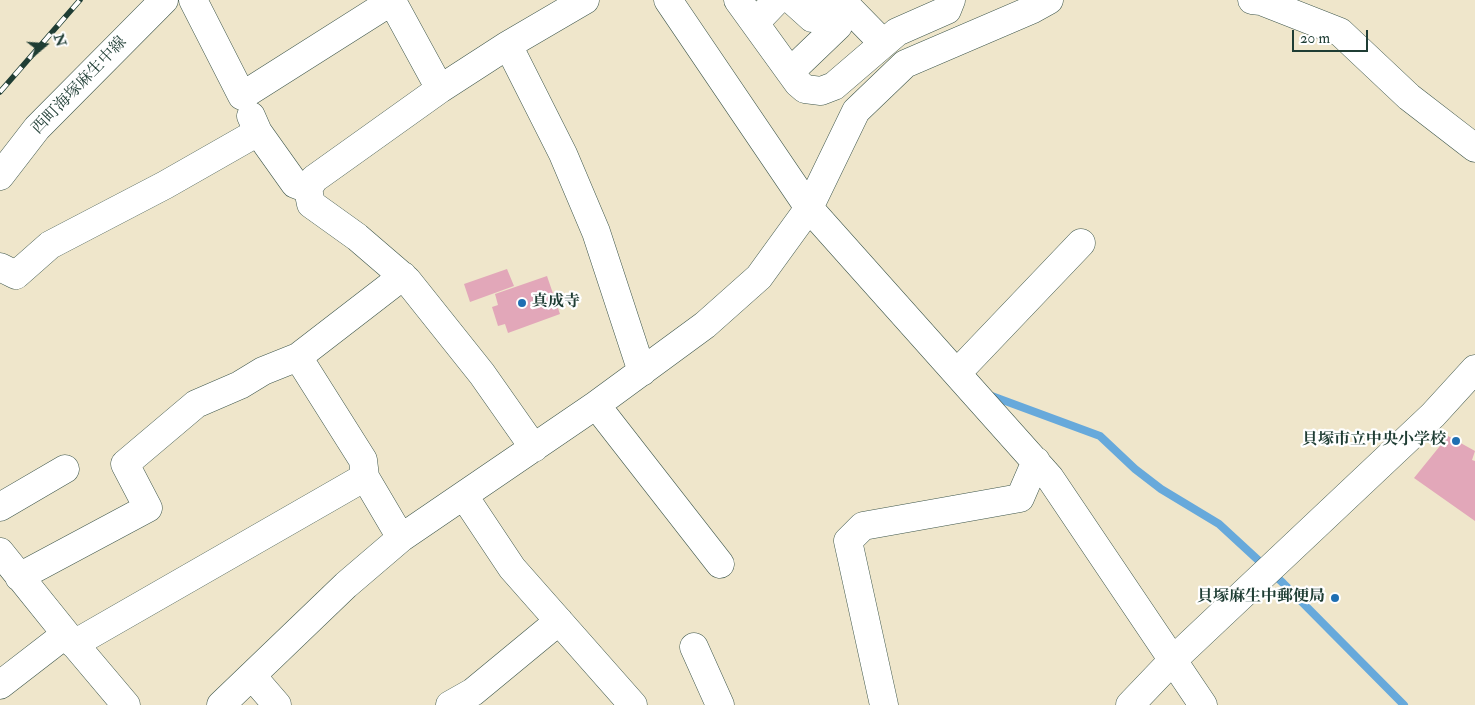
<!DOCTYPE html>
<html>
<head>
<meta charset="utf-8">
<style>
  body { margin:0 }
  #map { position:relative; width:1475px; height:705px; overflow:hidden; background:#efe6cb; font-family:"IM FELL Double Pica",serif }
  canvas { display:block }
  .north { position:absolute; left:20px; top:20px; width:50px; height:50px; -webkit-text-stroke:4px #fff; paint-order:stroke; rotate:72deg; font-size:14px; font-weight:700; line-height:20px; text-align:center; color:#1f3d34 }
  .north::after { content:''; display:block; margin:auto; width:18px; height:22px; background:#1f3d34; clip-path:polygon(50% 0,100% 100%,50% 72%,0 100%) }
  .scale { position:absolute; left:1292px; top:30px; width:76px; height:22px; box-sizing:border-box; border:2px solid #1f3d34; border-top:0; padding-left:6px; font-size:15px; line-height:18px; white-space:nowrap; color:#1f3d34; -webkit-text-stroke:4px #fff; paint-order:stroke }
</style>
</head>
<body>
<div id="map">
<canvas width="1475" height="705"></canvas>
<div class="north">N</div>
<div class="scale">20 m</div>
</div>
<script>
const c = document.querySelector('canvas').getContext('2d');
c.lineJoin = 'round';
const toPath = rows => new Path2D(rows.map(r => 'M' + r).join(''));
function stroke(path, color, width, dash) { c.strokeStyle = color; c.lineWidth = width; c.lineCap = dash ? 'butt' : 'round'; c.setLineDash(dash || []); c.stroke(path); }
function fillPath(path, color) { c.fillStyle = color; c.fill(path, 'evenodd'); }
function write(font, color, halo, rows, align = 'center') {
  c.font = font + ' "IM FELL Double Pica","Noto Serif JP",serif'; c.lineWidth = 4.5; c.setLineDash([]); c.textBaseline = 'middle'; c.strokeStyle = halo; c.fillStyle = color; for (const [text, x, y, turn = 0] of rows) {
    c.save(); c.translate(x, y); c.rotate((+turn || 0) * Math.PI / 180); c.textAlign = isNaN(turn) ? turn : align; if (halo) c.strokeText(text, 0, 0); c.fillText(text, 0, 0); c.restore();
  }
}
stroke(toPath([
  [989,395,1100,436,1135,469,1161,489,1219,524,1283,583,1404,705]
]), '#67a9db', 8);
fillPath(toPath([
  [507,269,514,286,470,302,464,284],
  [547,276,560,314,508,333,505,324,498,326,492,307,498,305,495,294],
  [1448,436,1475,451,1472,460,1475,461,1475,521,1414,478]
]), '#e2a7b9');
const minor = toPath([
  [193,0,242,96,392,1,440,89],
  [668,0,809,208,1050,478,1203,705],
  [738,0,798,83,805,89,821,91,834,86,897,32,947,10,951,0],
  [792,0,812,18,829,0],
  [841,0,883,43],
  [1252,0,1261,1,1340,32,1409,97,1475,148],
  [755,23,777,0],
  [508,45,563,154,596,232,642,372],
  [790,72,838,26],
  [251,116,258,132,295,184,308,189],
  [0,176,37,128,164,0],
  [0,267,16,275,50,245,165,185,258,132],
  [957,373,1081,243],
  [596,405,720,564],
  [534,448,482,374,407,280,357,237,311,204,308,189,314,179,440,89,508,45,585,0],
  [365,477,363,460,298,357,403,276],
  [464,496,512,568,633,705],
  [0,507,65,469],
  [0,552,66,634,126,705],
  [19,577,148,508,125,464,196,404,240,385,263,371,298,357],
  [74,644,365,477,401,538],
  [694,647,720,705],
  [252,676,277,705],
  [0,685,66,634],
  [221,705,346,585,401,538,596,405,705,325,759,277,809,208,856,111,905,64,1031,10,1049,0],
  [450,705,473,692,559,621],
  [884,705,848,541,863,526,1020,498,1036,461],
  [1130,705,1173,660,1433,415,1475,369]
]);
stroke(minor, '#3e564b', 29);
stroke(minor, '#fff', 28);
const rail = toPath([
  [0,92,80,0]
]);
stroke(rail, '#1f3d34', 5.5);
stroke(rail, '#fff', 4, [11]);
for (const [x, y, r, color] of [
  [522,303,5,"#1f6fb2"],
  [1456,441,5,"#1f6fb2"],
  [1335,598,5,"#1f6fb2"]
]) { const dot = new Path2D(); dot.arc(x, y, r, 0, 2 * Math.PI); c.fillStyle = color; c.fill(dot); stroke(dot, '#fff', 2); }
write('16px', '#1f3d34', '#fff', [
  ["西町海塚麻生中線",80,86,-46]
]);
write('bold 16px', '#1f3d34', '#fff', [
  ["真成寺",532,303,"left"],
  ["貝塚市立中央小学校",1446,441],
  ["貝塚麻生中郵便局",1325,598]
], 'right');
</script>
</body>
</html>
